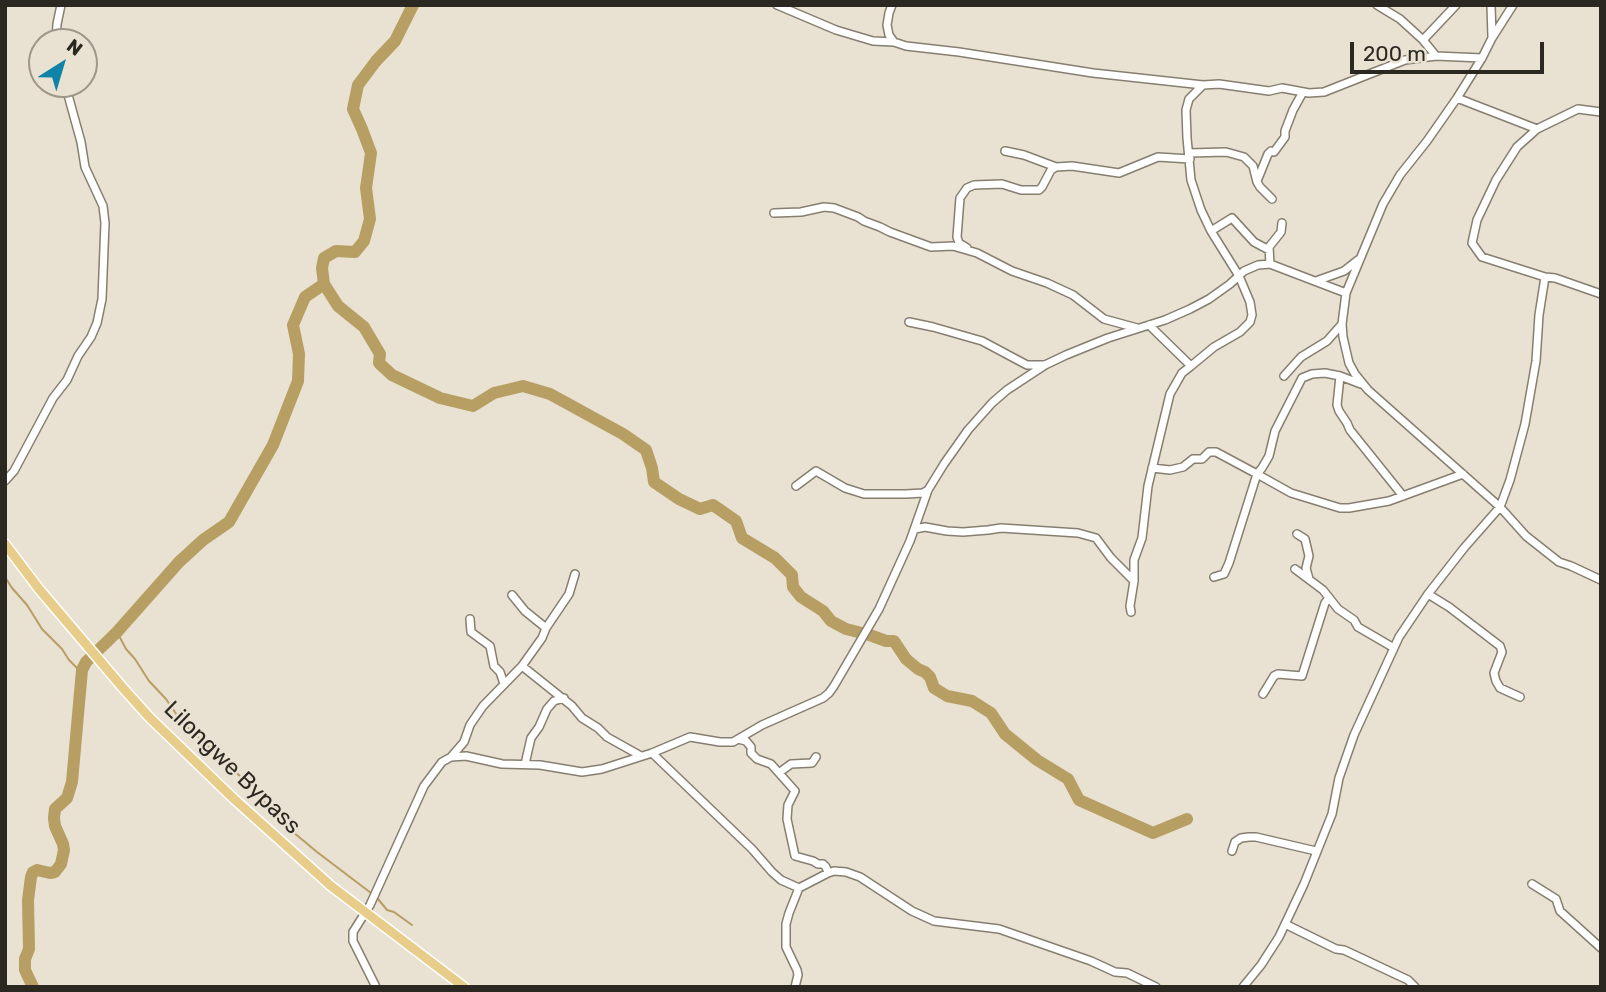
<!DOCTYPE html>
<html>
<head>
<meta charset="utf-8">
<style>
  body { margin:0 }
  #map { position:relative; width:1606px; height:992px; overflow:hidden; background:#e9e1d1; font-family:Rubik,sans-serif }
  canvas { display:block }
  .frame { position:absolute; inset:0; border:7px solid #2a2821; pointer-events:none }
  .north { position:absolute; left:28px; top:28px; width:70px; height:70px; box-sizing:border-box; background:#e9e1d1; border:2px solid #9d978b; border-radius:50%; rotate:37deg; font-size:19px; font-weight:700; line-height:28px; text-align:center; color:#2a2821 }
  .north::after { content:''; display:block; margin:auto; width:24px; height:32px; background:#1083a9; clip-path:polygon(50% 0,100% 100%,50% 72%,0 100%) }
  .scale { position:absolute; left:1350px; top:42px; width:194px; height:32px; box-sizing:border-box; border:4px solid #2a2821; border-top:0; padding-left:9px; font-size:21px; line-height:24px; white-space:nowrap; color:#2a2821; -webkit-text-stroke:5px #e9e1d1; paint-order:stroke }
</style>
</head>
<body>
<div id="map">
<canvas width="1606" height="992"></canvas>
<div class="frame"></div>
<div class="north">N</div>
<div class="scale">200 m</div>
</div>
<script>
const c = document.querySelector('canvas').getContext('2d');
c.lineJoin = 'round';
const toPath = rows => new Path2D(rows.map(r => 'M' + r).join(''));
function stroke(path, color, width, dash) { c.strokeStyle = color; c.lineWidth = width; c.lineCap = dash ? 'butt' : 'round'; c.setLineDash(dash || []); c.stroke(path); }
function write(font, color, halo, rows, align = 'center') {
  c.font = font + ' Rubik,sans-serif'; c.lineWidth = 5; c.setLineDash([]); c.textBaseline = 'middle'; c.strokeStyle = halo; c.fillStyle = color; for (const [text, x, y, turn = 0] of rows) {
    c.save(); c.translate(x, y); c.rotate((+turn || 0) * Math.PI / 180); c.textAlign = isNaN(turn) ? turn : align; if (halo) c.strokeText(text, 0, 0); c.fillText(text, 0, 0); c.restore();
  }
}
stroke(toPath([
  [5,577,12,588,27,605,42,629,62,649,69,660,77,668,82,670],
  [117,632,126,649,135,659,149,681,166,699,181,721,242,778,287,827,317,852,371,893],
  [378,899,387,910,394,912,412,925]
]), '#b79e63', 2);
stroke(toPath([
  [413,5,395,41,376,61,358,85,353,109,362,129,371,153,366,188,370,219,364,241,355,252,336,251,324,258,322,268,324,284,338,306,364,327,380,354,379,363,392,375,440,398,473,406,494,393,523,386,550,394,623,434,646,450,652,468,654,482,679,499,700,509,713,505,736,521,742,538,775,558,792,575,793,587,801,597,823,611,831,621,846,629,862,633],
  [867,634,886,641,894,641,906,659,918,669,925,672,930,677,934,688,947,696,972,701,991,713,1005,734,1037,760,1068,779,1079,800,1153,833,1187,819],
  [33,987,25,970,25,959,29,949,28,900,31,877,33,872,37,870,50,873,55,872,61,864,64,850,63,844,55,826,54,818,55,809,67,798,72,782,82,670,86,662,117,632,179,562,203,540,229,522,273,445,298,381,299,354,293,325,305,297,324,284]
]), '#b79e63', 12);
const minor = toPath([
  [777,5,836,30,873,41,894,42,906,46,959,52,1093,73,1203,85,1219,84,1269,91,1282,88,1309,93,1324,92,1405,60,1436,56,1482,58],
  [892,5,889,13,887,25,889,35,894,42],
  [1377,5,1400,19,1423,40,1436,56],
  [1491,5,1492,37],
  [1513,5,1492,38,1482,58,1457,98,1427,141,1400,175,1383,204,1346,293,1342,324,1343,337,1349,363,1355,374,1368,390,1500,507,1526,536,1559,562,1571,566,1601,580],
  [1423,40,1456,5],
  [56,42,57,24,61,5],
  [1457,98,1537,129],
  [1601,112,1578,109,1537,129,1517,147,1496,180,1477,220,1472,243,1482,257,1545,277,1555,278,1601,294],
  [1005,151,1024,155,1056,167],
  [1189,153,1226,152,1244,157,1253,166,1257,182,1260,187,1272,199],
  [1257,181,1268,154,1271,151,1274,152,1285,137,1285,131,1293,110,1303,92],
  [774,213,801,212,824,207,834,208,858,217,864,221,880,227,890,232,931,247,953,246,977,253,1012,271,1047,283,1073,295,1104,319,1137,328],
  [1211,231,1232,218,1254,242,1269,250],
  [967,248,959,243,957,237,960,198,967,188,974,185,1002,184,1021,190,1039,190,1042,187,1051,170,1056,167,1072,166,1119,173,1158,157,1190,159],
  [1270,264,1269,247,1281,232,1282,223],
  [1316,281,1344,271,1358,260],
  [909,322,933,327,982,341,1027,365,1044,365],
  [1191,366,1214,347,1240,332,1250,322,1252,315,1250,302,1239,276,1211,231,1201,210,1191,180,1187,138,1186,110,1189,99,1202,86],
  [1284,376,1301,357,1327,341,1342,324],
  [1340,376,1337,405,1339,411,1347,423,1350,430,1403,496],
  [1152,468,1170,470,1183,467,1193,459,1202,459,1209,452,1216,452,1257,474,1262,468,1269,456,1275,431,1302,378,1312,374,1325,373,1340,376,1361,384],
  [5,481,14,471,53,398,67,380,78,356,91,337,97,323,102,299,105,223,103,206,85,167,81,142,65,84],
  [796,486,816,471,845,488,864,494,906,494,923,493,928,490],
  [915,529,925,527,947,531,963,532,988,530,1001,528,1078,533,1096,538,1111,558,1134,581],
  [1297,534,1305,539,1309,556,1306,568,1309,579],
  [1295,569,1323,590,1338,609,1354,620,1358,627,1394,648],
  [1214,577,1224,574,1229,563,1257,474,1291,493,1340,508,1349,508,1389,501,1463,474],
  [1428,594,1449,607,1500,646,1502,652,1494,673,1496,681,1500,688,1520,697],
  [512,595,525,611,546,628],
  [1131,612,1130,606,1134,581,1134,560,1142,538,1148,486,1170,394,1182,373,1191,366,1149,325],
  [470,619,471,632,490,646,494,666,500,672,504,684],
  [522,666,572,706,582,718,598,728,607,737,641,756],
  [1263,694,1274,676,1278,674,1302,676,1325,603,1328,599],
  [738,739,746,741,751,747,751,753,757,759,771,764,795,791,788,805,787,819,795,856,813,861,818,864,823,864,826,867,828,873],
  [652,753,752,849,772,872,781,880,799,888],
  [451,757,464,742,470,725,483,706,522,666,542,638,546,628,569,594,575,574],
  [525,764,531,738,539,727,547,709,554,701,564,698],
  [780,772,791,764,812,763,816,757],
  [1232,851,1235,842,1241,838,1249,837,1256,837,1316,851],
  [1532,884,1556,899,1560,911,1601,948],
  [1285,924,1336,949,1344,950,1408,980,1415,987],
  [376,987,353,941,353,932,370,905,424,786,442,762,451,757,466,756,502,764,540,765,582,772,602,769,652,753,690,737,720,742,733,742,762,725,823,698,829,693,834,686,879,609,910,541,928,490,944,464,968,430,992,403,1007,390,1045,365,1066,355,1108,338,1165,320,1190,309,1209,299,1230,284,1244,271,1258,265,1270,264,1346,293],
  [795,987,798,975,797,970,786,947,786,924,789,913,799,888,828,873,834,871,846,872,860,877,912,911,934,921,999,929,1091,961,1115,972,1127,973,1156,987],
  [1243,987,1261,965,1279,937,1304,884,1332,814,1339,778,1354,735,1399,637,1428,594,1464,548,1500,507,1510,480,1525,424,1536,361,1539,315,1545,277]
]);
const major = toPath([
  [5,544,39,589,123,688,149,717,234,799,331,886,464,987]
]);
stroke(minor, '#867f70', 10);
stroke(major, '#fff', 12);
stroke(minor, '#fff', 7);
stroke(major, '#e7cd89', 9);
write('23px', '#2a2821', '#e9e1d1', [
  ["Lilongwe Bypass",232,768,44]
]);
</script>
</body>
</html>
